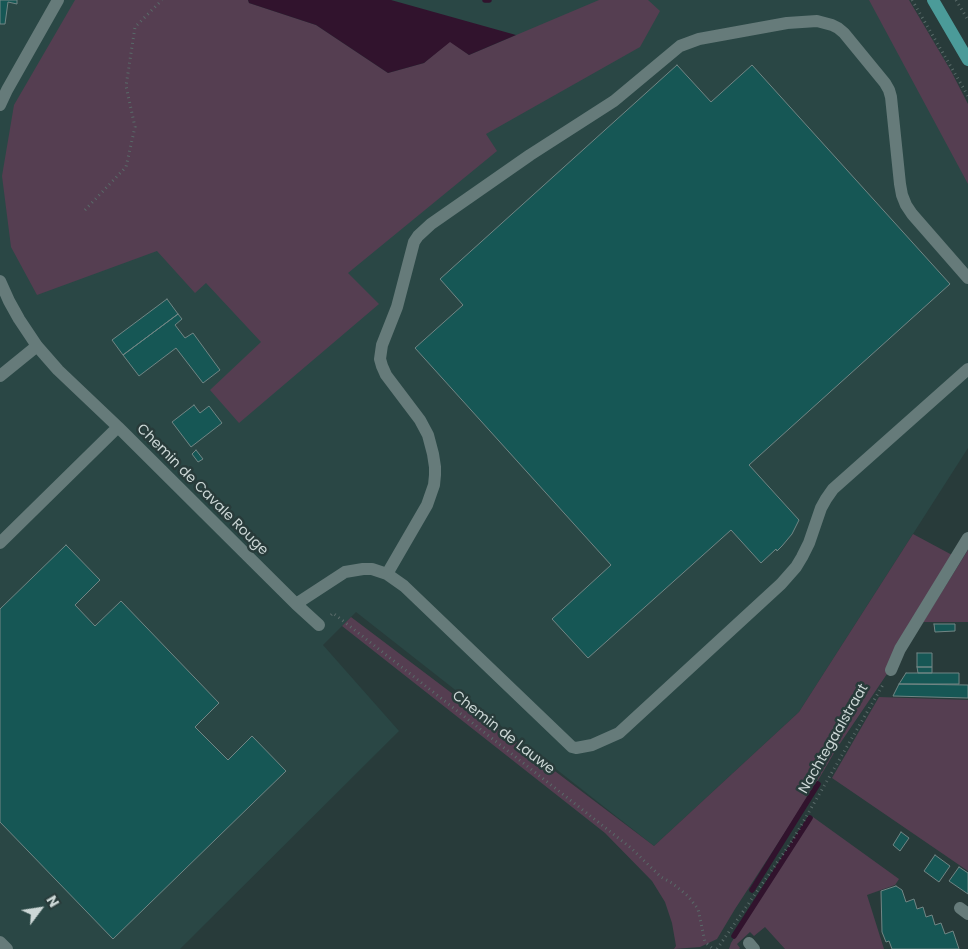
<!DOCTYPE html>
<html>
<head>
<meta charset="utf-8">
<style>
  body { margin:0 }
  #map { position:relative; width:968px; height:949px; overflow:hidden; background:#283b3a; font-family:Poppins,sans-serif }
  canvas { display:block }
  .north { position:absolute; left:15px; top:884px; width:50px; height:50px; -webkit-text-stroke:4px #283b3a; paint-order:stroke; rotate:59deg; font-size:14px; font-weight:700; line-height:20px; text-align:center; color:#ccd7d6 }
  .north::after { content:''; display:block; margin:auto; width:18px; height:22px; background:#ccd7d6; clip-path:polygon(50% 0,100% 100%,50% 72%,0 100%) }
</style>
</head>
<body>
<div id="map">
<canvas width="968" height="949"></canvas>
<div class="north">N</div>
</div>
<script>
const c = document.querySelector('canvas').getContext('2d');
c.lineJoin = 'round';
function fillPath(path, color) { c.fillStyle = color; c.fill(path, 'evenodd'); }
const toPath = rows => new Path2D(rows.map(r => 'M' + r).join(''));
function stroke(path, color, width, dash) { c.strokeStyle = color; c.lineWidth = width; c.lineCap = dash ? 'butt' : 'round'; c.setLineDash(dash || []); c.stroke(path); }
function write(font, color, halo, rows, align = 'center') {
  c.font = font + ' Poppins,sans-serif'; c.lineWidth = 5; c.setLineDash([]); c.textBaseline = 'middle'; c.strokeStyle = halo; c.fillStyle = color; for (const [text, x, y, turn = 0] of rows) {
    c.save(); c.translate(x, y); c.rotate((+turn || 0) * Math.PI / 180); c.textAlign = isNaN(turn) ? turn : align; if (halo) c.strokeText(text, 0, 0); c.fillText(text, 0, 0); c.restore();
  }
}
fillPath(toPath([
  [0,0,899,0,968,124,968,448,799,712,654,846,356,612,323,645,399,731,180,949,0,949]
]), '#2a4745');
fillPath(toPath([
  [75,0,248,0,249,3,316,25,388,73,424,63,450,41,469,55,599,0,648,0,660,11,640,47,486,134,497,151,348,273,379,304,239,423,210,390,261,342,206,283,195,293,157,251,37,295,11,247,2,176,14,105],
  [869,0,909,0,951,71,968,104,968,184],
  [913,534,954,556,889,671,837,748,810,794,735,909,717,939,700,947,674,949,676,946,672,923,665,902,652,881,605,833,342,626,351,617,654,846,799,712],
  [968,550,968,622,923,622],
  [879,697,968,700,968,871,832,778],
  [813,817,899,879,895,885,867,895,884,949,785,949,765,927,754,936,750,932,737,944,740,948,739,949,729,949,731,943,741,927]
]), '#553e51');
fillPath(toPath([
  [248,0,391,0,516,35,469,55,450,42,424,63,388,73,316,25,249,3]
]), '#31132d');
stroke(toPath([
  [485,0,489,0],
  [752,890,818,784],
  [734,936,810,818]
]), '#31132d', 5.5);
const building = toPath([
  [0,0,17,0,17,4,8,2,5,24,0,24,0,0],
  [677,65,711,102,752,65,950,284,749,465,799,520,792,534,782,546,777,551,776,549,761,563,731,530,588,658,552,619,611,565,415,348,463,305,440,279,677,65],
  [167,299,178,314,123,355,112,340,167,299],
  [178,314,182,319,175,325,185,338,193,333,220,370,203,383,176,348,139,376,123,355,178,314],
  [194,405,200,413,209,406,222,423,191,447,172,422,194,405],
  [196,450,203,459,198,462,192,454,196,450],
  [66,545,100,580,75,605,95,626,121,601,219,703,195,727,228,760,252,736,286,771,113,939,0,822,0,609,66,545],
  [934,624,955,624,955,631,935,632,934,624],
  [917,653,932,653,932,667,917,667,917,653],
  [917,667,932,667,932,673,918,673,917,667],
  [906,673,959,673,959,684,899,684,906,673],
  [899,684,968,685,968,698,893,696,899,684],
  [901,832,909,838,900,851,893,845,901,832],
  [935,855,950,866,939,882,924,871,935,855],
  [959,867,968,873,968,894,949,881,959,867],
  [896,886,902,890,906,902,914,899,917,909,923,907,926,917,932,915,935,925,941,923,945,934,953,931,959,949,892,949,889,941,886,942,882,932,881,891,896,886]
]);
fillPath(building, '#165755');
stroke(building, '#718685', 1);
stroke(toPath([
  [912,0,968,96],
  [956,0,968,20],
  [85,210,126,167,135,127,126,86,135,27,162,0],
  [331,615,333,613,631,848,661,877,672,883,688,896,698,909,705,942,713,949],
  [717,949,792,841,884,683]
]), '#596a69', 3, [1, 4]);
stroke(toPath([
  [0,105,7,90,58,0],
  [0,281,9,301,19,319,37,346,58,370,118,427],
  [0,376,37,346],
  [0,543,118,427,296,604,319,625],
  [387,574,427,505,434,485,435,475,435,467,433,454,428,435,420,420,386,375,382,366,380,359,382,345,397,307,414,242,418,236,431,224,530,155,614,101,680,46,699,39,787,23,817,21,832,25,838,28,844,33,885,83,889,90,891,97,900,184,902,195,906,205,912,214,968,278],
  [296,604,345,572,363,569,372,569,387,574,404,586,572,747,576,748,592,745,619,733,781,584,796,567,802,557,809,543,821,508,826,499,833,489,968,369],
  [891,670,900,649,968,538],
  [960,908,968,914],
  [0,942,7,949],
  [749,943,754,949]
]), '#667b7a', 12);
stroke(toPath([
  [933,0,968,60]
]), '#4b9b99', 12);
write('14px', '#ccd7d6', '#283b3a', [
  ["Chemin de Cavale Rouge",202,490,45],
  ["Chemin de Lauwe",503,733,38],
  ["Nachtegaalstraat",834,739,-60]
]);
</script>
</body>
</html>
